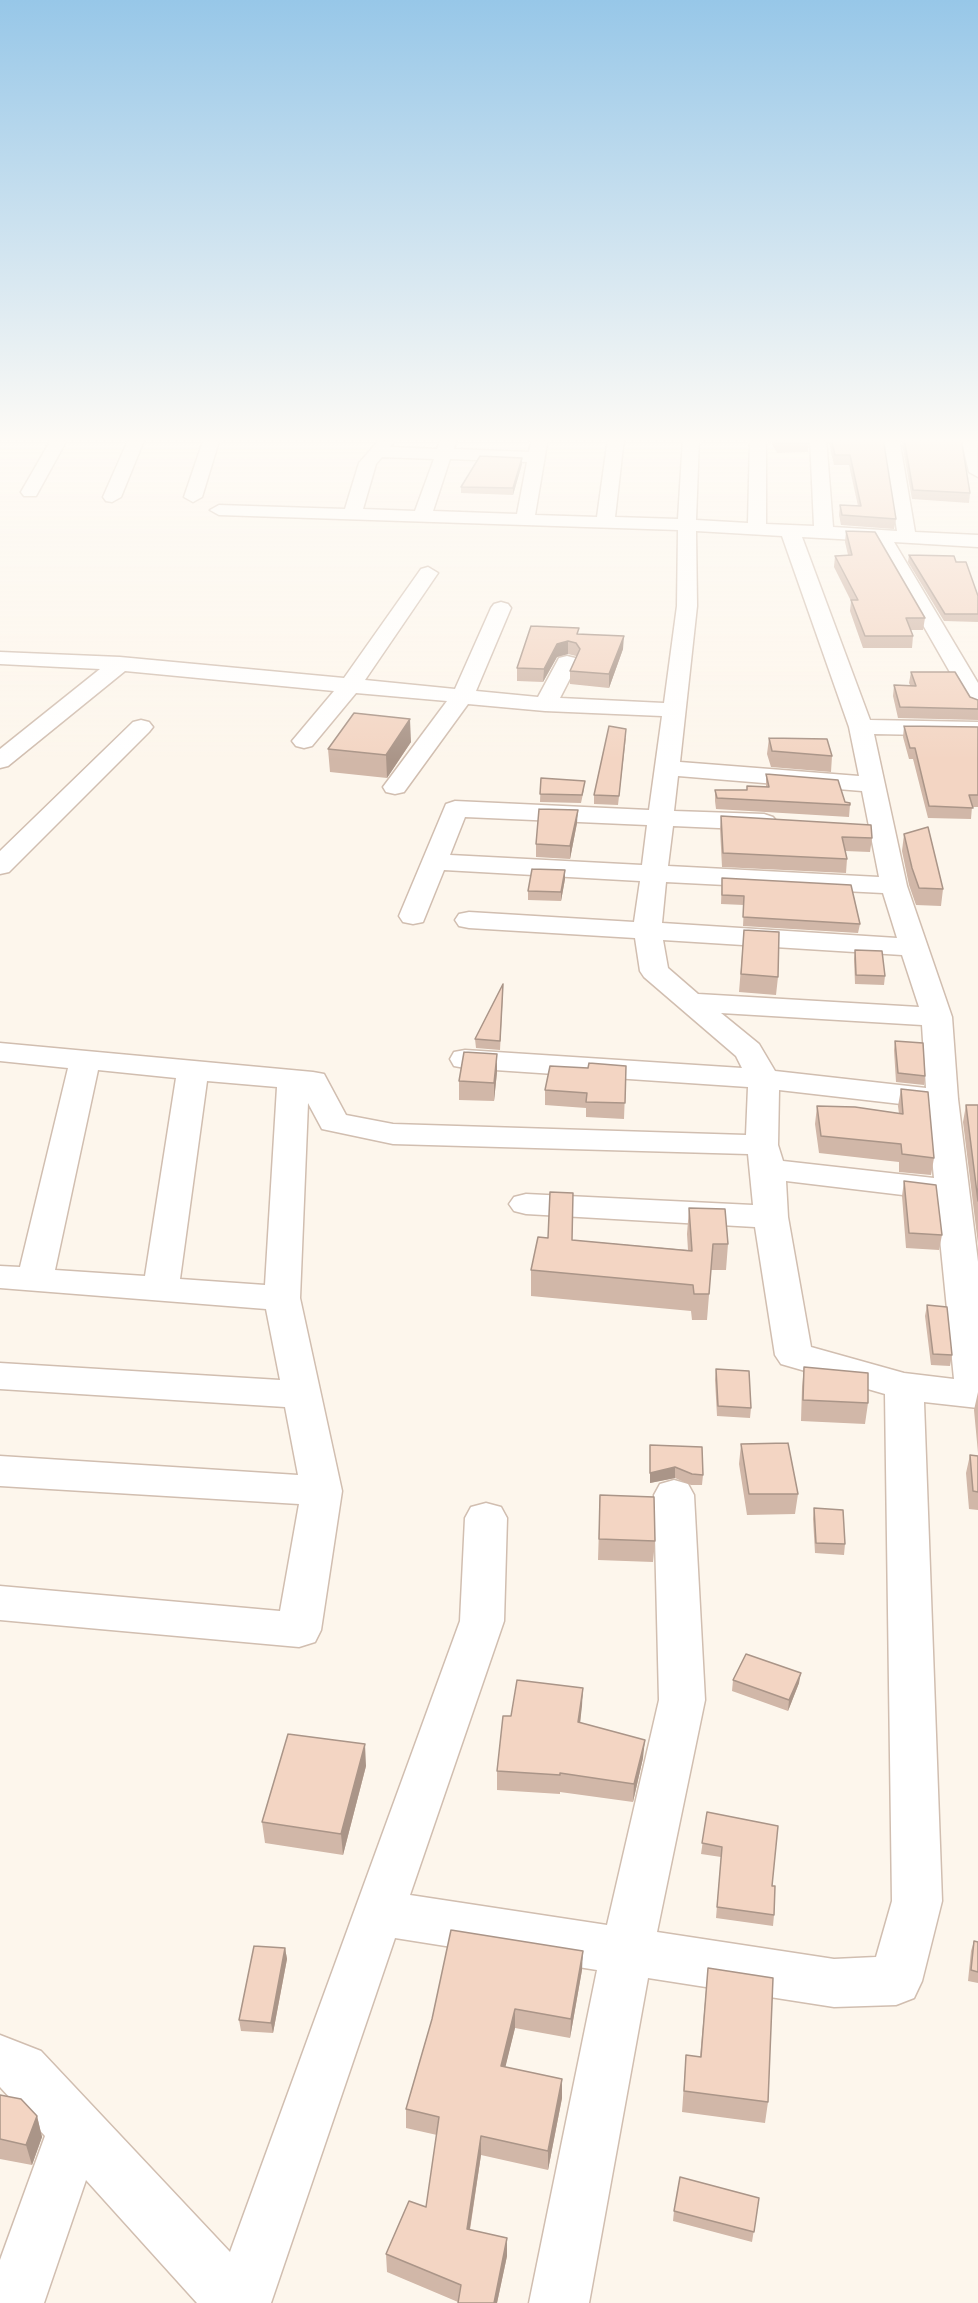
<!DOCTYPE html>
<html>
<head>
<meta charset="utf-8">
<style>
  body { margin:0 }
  canvas { display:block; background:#fdf6ec }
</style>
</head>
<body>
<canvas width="978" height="2303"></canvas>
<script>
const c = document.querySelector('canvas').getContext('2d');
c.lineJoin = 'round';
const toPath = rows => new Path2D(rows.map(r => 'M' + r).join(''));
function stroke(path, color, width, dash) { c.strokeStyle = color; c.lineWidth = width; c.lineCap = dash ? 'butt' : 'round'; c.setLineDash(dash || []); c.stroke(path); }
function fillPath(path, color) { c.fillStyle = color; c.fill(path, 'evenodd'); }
const minor = toPath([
  [52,438,68,438,36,496,24,496,21,492,52,438],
  [129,438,145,438,121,497,112,502,106,501,103,497,129,438],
  [204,438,220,438,202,497,193,502,184,497,204,438],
  [381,438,397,438,390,447,437,449,441,438,457,438,454,449,529,452,532,438,548,438,535,515,597,517,608,438,624,438,615,517,678,519,683,438,699,438,696,520,748,523,750,438,766,438,766,524,814,526,810,438,826,438,833,527,897,531,883,438,899,438,915,532,978,535,978,547,894,542,978,683,978,709,970,707,967,702,875,541,802,537,870,720,978,722,978,736,874,734,907,886,952,1017,958,1099,978,1262,978,1408,924,1402,942,1901,922,1981,914,1998,896,2005,834,2007,648,1978,589,2303,529,2303,597,1970,395,1938,271,2303,197,2303,86,2180,44,2303,0,2303,0,2260,45,2136,0,2087,0,2035,41,2051,230,2252,460,1621,465,1518,471,1507,486,1503,501,1507,507,1518,504,1621,410,1895,607,1925,659,1700,654,1495,660,1484,674,1480,688,1484,694,1495,705,1700,657,1932,834,1959,876,1957,892,1901,885,1394,781,1364,775,1355,755,1227,526,1214,514,1211,509,1204,514,1197,526,1194,753,1205,748,1154,393,1144,322,1129,308,1103,300,1298,342,1491,321,1630,315,1642,299,1647,0,1620,0,1586,280,1611,299,1504,0,1486,0,1456,298,1475,285,1407,0,1389,0,1363,280,1380,266,1309,0,1288,0,1266,20,1267,68,1068,0,1061,0,1043,313,1072,324,1074,346,1115,393,1124,746,1135,748,1087,465,1068,454,1066,450,1059,454,1052,465,1050,742,1068,736,1056,644,977,640,971,635,938,469,928,459,926,455,920,459,914,469,912,634,922,640,881,444,870,423,922,413,924,403,922,399,916,446,804,455,801,649,810,662,716,545,711,468,704,404,792,395,794,386,792,383,787,447,701,356,693,312,746,304,748,296,746,292,741,334,691,125,671,8,766,0,768,0,749,100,669,0,664,0,652,120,657,344,678,421,569,428,567,438,573,365,680,455,689,491,608,494,604,501,602,508,604,511,608,476,691,538,697,559,658,567,656,575,658,578,663,560,698,664,703,677,606,678,530,219,515,210,510,219,505,345,509,359,463,381,438],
  [382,457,434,459,415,511,363,509,376,464,382,457],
  [450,459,527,462,517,514,433,511,450,459],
  [696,531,782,536,849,727,859,776,680,762,697,606,696,531],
  [678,776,862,791,879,877,668,866,673,826,764,830,773,827,777,822,773,817,764,814,674,811,678,776],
  [465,817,647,825,642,865,450,855,465,817],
  [666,882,883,893,897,938,662,923,666,882],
  [663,940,902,955,919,1007,698,994,668,968,663,940],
  [721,1013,922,1025,926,1088,775,1071,759,1044,721,1013],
  [98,1070,176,1078,145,1276,55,1270,98,1070],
  [207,1081,277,1087,265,1285,180,1279,207,1081],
  [779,1090,927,1107,934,1178,783,1161,778,1145,779,1090],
  [786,1181,936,1199,954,1379,904,1373,811,1347,788,1217,786,1181],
  [961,438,977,438,978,477,969,472,961,438],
  [141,720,149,722,153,727,149,732,9,872,0,874,0,851,133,722,141,720]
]);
stroke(minor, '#d1beb0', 3);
fillPath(minor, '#fff');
fillPath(toPath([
  [769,438,809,438,808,452,777,453],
  [828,438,883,438,896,519,894,529,841,525,839,515,840,505,858,506,849,465,834,465],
  [901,438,961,438,970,493,969,503,912,499],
  [522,458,522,464,513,495,461,493,461,487],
  [846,531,925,618,923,630,911,630,913,636,912,648,863,648,850,611,851,601,834,567,835,556,848,555,845,542],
  [909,555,956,562,978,596,978,622,944,621,908,562],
  [578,634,623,649,609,688,570,684,570,671,576,657,576,656,568,654,557,657,543,682,517,681,517,668],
  [911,672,978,700,978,720,898,718,893,696,894,685,910,685,909,683],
  [904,726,978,727,978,807,972,807,971,819,928,818,913,759,909,759,903,737],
  [626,737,618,805,594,804,594,795],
  [769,738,832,756,831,772,771,767,767,754],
  [411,742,387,778,330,772,328,749],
  [766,774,850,805,849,817,716,809,715,801,715,790,747,790,766,787],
  [541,778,584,789,581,803,540,802],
  [721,816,872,838,870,852,845,851,847,859,846,873,722,867,720,829],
  [577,823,570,859,536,857,536,844],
  [904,834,943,889,941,906,916,905,909,885,902,851],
  [565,870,565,879,561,901,528,900,528,891],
  [722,878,860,924,858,933,743,926,744,905,721,904],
  [744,930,778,977,776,995,739,992],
  [855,950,885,976,884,985,855,984,854,959],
  [503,993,500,1050,476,1048,475,1039],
  [895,1041,925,1076,924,1085,896,1082,894,1050],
  [626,1066,624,1119,586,1117,586,1108,545,1105,545,1090,588,1068],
  [497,1072,494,1101,459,1100,459,1081],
  [901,1089,934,1158,931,1175,899,1172,899,1162,819,1153,815,1124,817,1106,899,1114,898,1106],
  [966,1105,978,1105,978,1244,963,1122],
  [904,1181,942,1235,939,1250,906,1248,902,1196],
  [689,1208,728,1244,726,1270,711,1270,707,1320,692,1320,691,1311,531,1296,531,1270,572,1240,688,1250,687,1234],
  [927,1305,952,1355,950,1366,931,1365,925,1316],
  [804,1367,868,1403,865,1424,801,1421,802,1387],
  [716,1369,751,1408,750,1418,717,1416,715,1380],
  [978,1392,978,1453,974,1410],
  [741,1444,798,1494,795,1514,747,1515,739,1464],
  [650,1445,703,1475,702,1485,691,1485,675,1478,650,1483],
  [970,1455,978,1456,978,1510,969,1509,966,1473],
  [600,1495,655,1541,653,1562,598,1560],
  [814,1508,845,1544,844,1555,815,1553,813,1519],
  [733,1680,799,1683,788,1711,732,1691],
  [583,1688,580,1723,643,1758,633,1802,560,1792,560,1794,497,1790,497,1771,511,1716],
  [366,1766,343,1855,265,1843,262,1822],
  [707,1812,772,1886,774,1915,773,1926,716,1918,721,1857,701,1854],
  [974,1941,978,1942,978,1983,968,1981,971,1951],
  [285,1948,287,1959,273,2033,241,2031,239,2020],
  [708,1968,768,2102,765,2123,682,2112,686,2055,700,2057],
  [582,1970,570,2038,515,2028,505,2067,562,2079,562,2098,548,2170,481,2155,470,2230,507,2238,507,2256,497,2303,458,2303,458,2302,387,2272,386,2254,426,2207,437,2135,406,2128,406,2109,432,2019],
  [0,2095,37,2116,42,2137,32,2165,0,2159],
  [759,2198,752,2242,673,2221,674,2211]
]), '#d1b7a8');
fillPath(toPath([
  [522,458,522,464,513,495,513,488],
  [624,636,623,649,609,688,609,674],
  [568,641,568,654,557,657,543,682,544,669,557,644],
  [410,719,411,742,387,778,386,755],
  [578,810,577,823,570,859,570,846],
  [565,870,565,879,561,901,561,892],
  [497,1054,497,1072,494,1101,494,1083],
  [675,1467,675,1478,650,1483,650,1473],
  [801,1673,799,1683,788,1711,789,1700],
  [583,1688,582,1706,578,1741,578,1722],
  [645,1740,643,1758,633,1802,634,1784],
  [365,1744,366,1766,343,1855,341,1834],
  [285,1948,287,1959,273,2033,271,2023],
  [583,1951,582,1970,570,2038,571,2019],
  [515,2009,515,2028,501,2085,501,2066],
  [562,2079,562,2098,548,2170,548,2151],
  [37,2116,42,2137,32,2165,26,2145],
  [481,2136,481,2155,467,2247,467,2229],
  [507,2238,507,2256,497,2303,494,2303]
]), '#aa9588');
const building = toPath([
  [774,438,809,438,809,443,777,443,774,438],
  [831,438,883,438,896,519,842,515,840,505,861,506,850,455,835,455,831,438],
  [904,438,961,438,970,493,913,490,904,438],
  [480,456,522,458,513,488,461,487,480,456],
  [846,531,875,532,925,618,906,618,913,636,865,636,851,600,858,600,835,556,852,555,846,531],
  [909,555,954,556,956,562,966,562,978,596,978,614,945,614,909,555],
  [531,626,579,628,577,634,624,636,609,674,570,671,580,649,576,643,568,641,557,644,544,669,517,668,531,626],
  [911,672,955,672,970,697,978,700,978,709,900,707,894,685,916,686,911,672],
  [354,713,410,719,386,755,328,749,354,713],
  [609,726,626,729,619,796,594,795,609,726],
  [904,726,978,727,978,795,969,795,973,808,929,806,915,748,910,748,904,726],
  [769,738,827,739,832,756,772,751,769,738],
  [766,774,838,780,845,802,850,803,850,805,717,798,715,790,747,790,747,786,769,787,766,774],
  [541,778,585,781,582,795,540,794,541,778],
  [539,809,578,810,570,846,536,844,539,809],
  [721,816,871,825,872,838,842,837,847,859,723,853,721,816],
  [928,827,943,889,919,888,912,868,904,834,928,827],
  [532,869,565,870,561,892,528,891,532,869],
  [722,878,851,885,860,924,743,917,744,896,722,895,722,878],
  [744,930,779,932,778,977,741,974,744,930],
  [855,950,882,951,885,976,856,975,855,950],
  [503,984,500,1041,475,1039,503,984],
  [895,1041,923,1043,925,1076,898,1073,895,1041],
  [464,1052,497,1054,494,1083,459,1081,464,1052],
  [589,1063,626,1066,625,1103,586,1102,587,1093,545,1090,550,1066,588,1068,589,1063],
  [901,1089,928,1092,934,1158,902,1154,901,1144,821,1136,817,1106,855,1107,903,1114,901,1089],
  [966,1105,978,1105,978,1201,966,1105],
  [904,1181,936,1185,942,1235,909,1233,904,1181],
  [550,1192,573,1193,572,1240,692,1251,689,1208,725,1209,728,1244,713,1244,709,1294,694,1294,693,1285,531,1270,538,1237,548,1238,550,1192],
  [927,1305,947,1307,952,1355,933,1354,927,1305],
  [804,1367,868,1373,868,1403,803,1400,804,1367],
  [716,1369,749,1371,751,1408,718,1406,716,1369],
  [788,1443,798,1494,749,1494,741,1444,788,1443],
  [650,1445,702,1447,703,1475,692,1474,675,1467,650,1473,650,1445],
  [970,1455,978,1456,978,1492,973,1491,970,1455],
  [600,1495,654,1497,655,1541,599,1539,600,1495],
  [814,1508,843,1510,845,1544,816,1543,814,1508],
  [746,1654,801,1673,789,1700,733,1680,746,1654],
  [517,1680,583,1688,578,1722,645,1740,634,1784,560,1773,560,1775,497,1771,503,1716,511,1716,517,1680],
  [288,1734,365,1744,341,1834,262,1822,288,1734],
  [707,1812,778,1826,772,1886,775,1886,774,1915,717,1907,722,1847,702,1843,707,1812],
  [451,1930,583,1951,571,2019,515,2009,501,2066,562,2079,548,2151,481,2136,467,2229,507,2238,494,2303,458,2303,461,2285,386,2254,409,2201,426,2207,439,2117,406,2109,432,2019,451,1930],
  [974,1941,978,1942,978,1972,971,1970,974,1941],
  [254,1946,285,1948,271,2023,239,2020,254,1946],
  [708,1968,773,1978,768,2102,684,2091,686,2055,701,2057,708,1968],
  [0,2095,21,2099,37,2116,26,2145,0,2139,0,2095],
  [680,2177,759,2198,754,2232,674,2211,680,2177]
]);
fillPath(building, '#f3d5c3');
stroke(building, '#aa9588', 1.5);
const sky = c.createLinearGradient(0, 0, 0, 760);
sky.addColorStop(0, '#97c7e8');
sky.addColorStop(0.58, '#fefbf6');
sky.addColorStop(1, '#fefbf600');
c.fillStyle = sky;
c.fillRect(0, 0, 978, 760);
</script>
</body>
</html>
